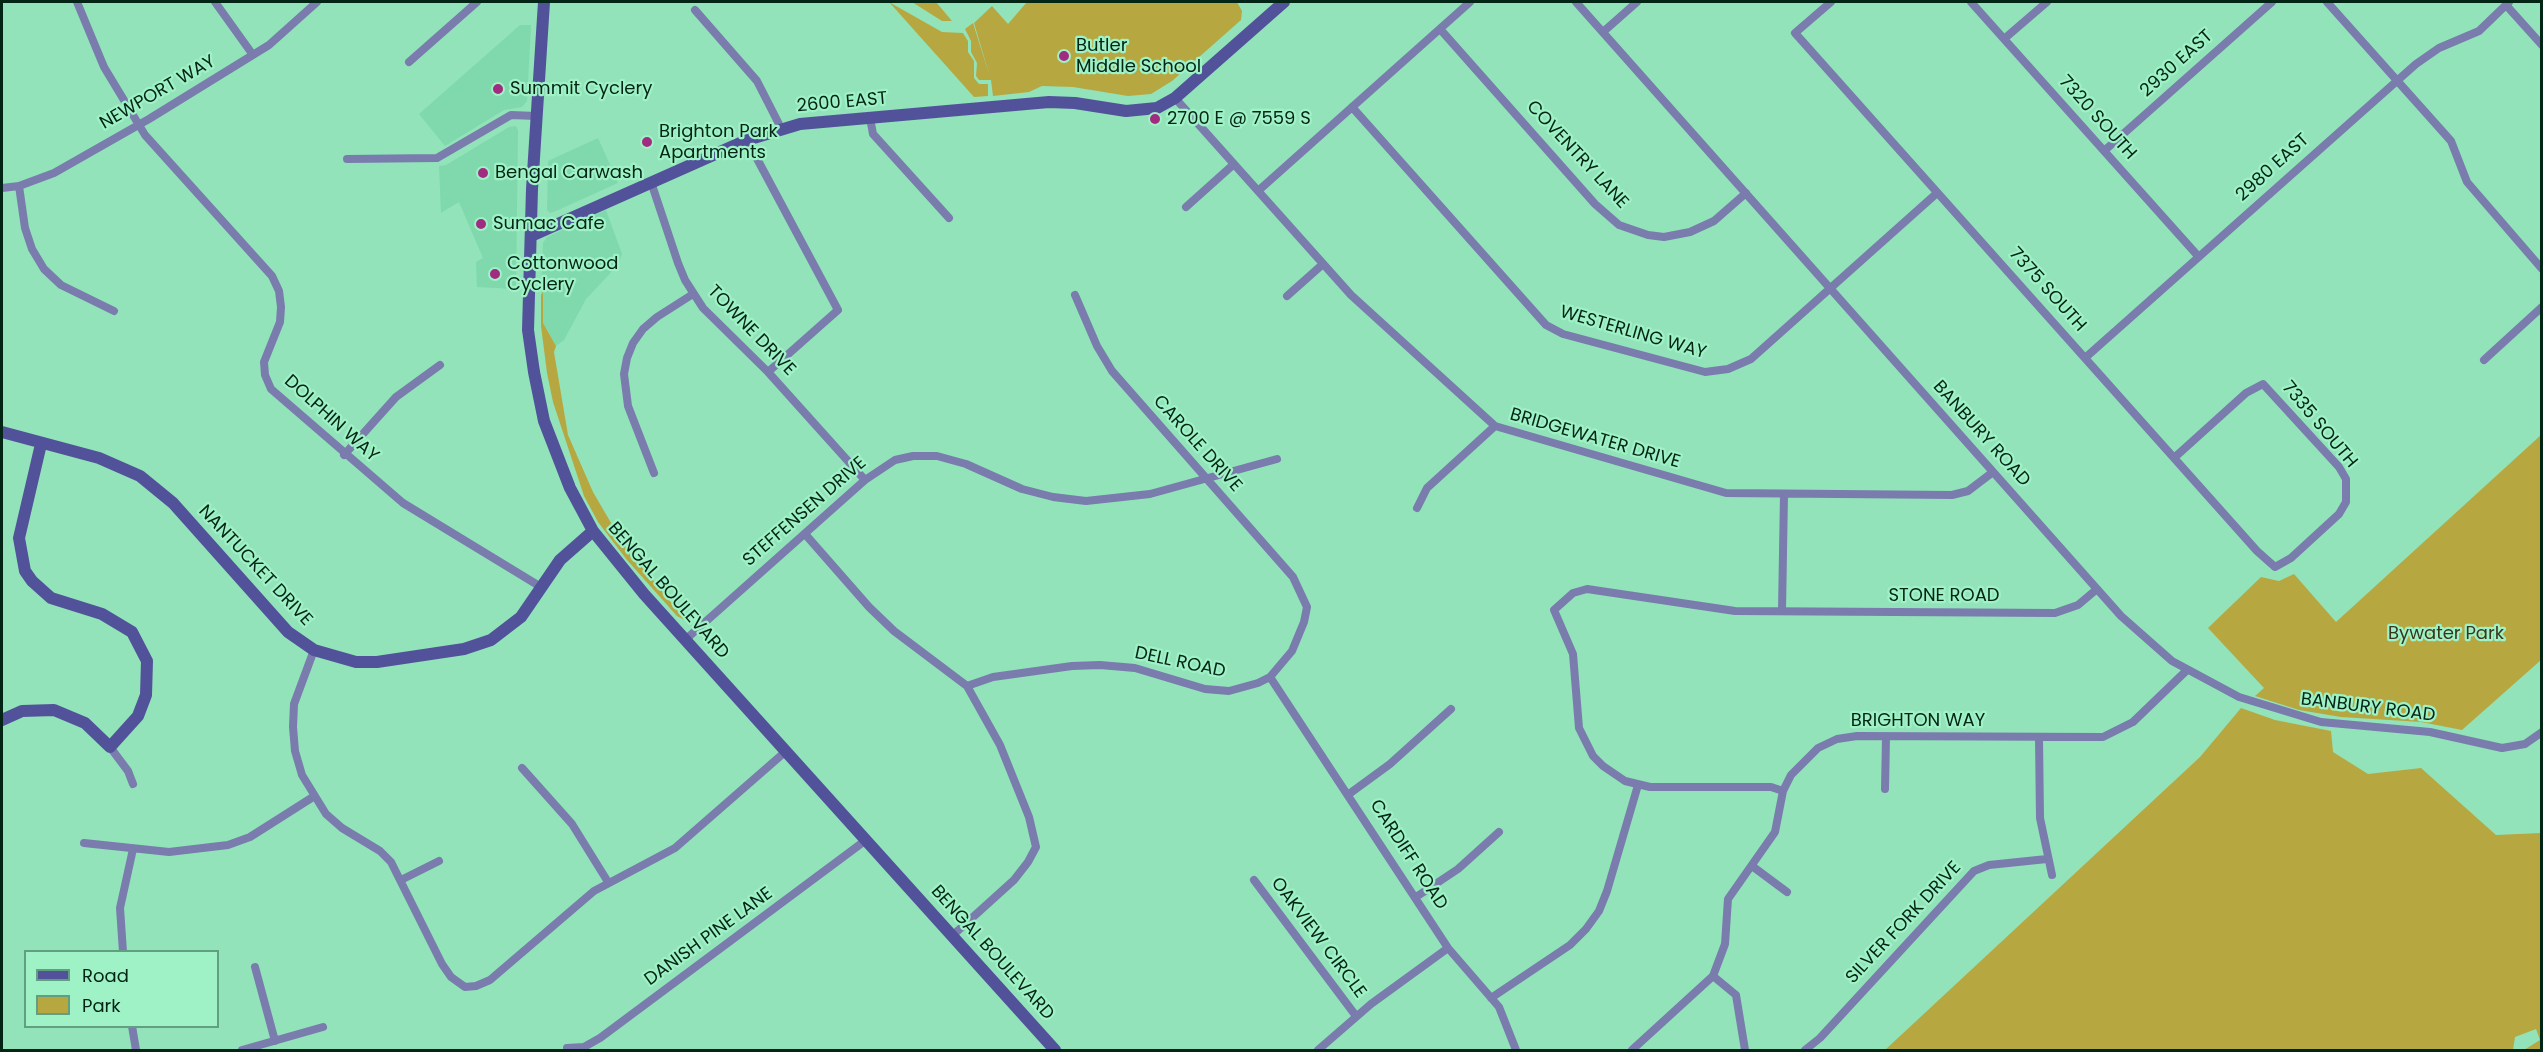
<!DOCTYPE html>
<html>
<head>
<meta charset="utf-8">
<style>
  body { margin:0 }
  #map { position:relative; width:2543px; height:1052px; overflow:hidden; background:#92e3b9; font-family:Poppins,sans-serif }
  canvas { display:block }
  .frame { position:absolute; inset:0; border:3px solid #022516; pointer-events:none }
  .legend { position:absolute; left:24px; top:950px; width:195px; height:78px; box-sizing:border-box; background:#9ff1c6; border:2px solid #609f80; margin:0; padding:8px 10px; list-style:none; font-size:18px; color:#022516 }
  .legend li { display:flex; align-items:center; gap:12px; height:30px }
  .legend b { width:30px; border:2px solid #609f80 }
</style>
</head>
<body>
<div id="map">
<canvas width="2543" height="1052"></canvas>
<div class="frame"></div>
<ul class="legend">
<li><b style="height:8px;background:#52529a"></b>Road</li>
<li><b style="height:16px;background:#b7a741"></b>Park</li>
</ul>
</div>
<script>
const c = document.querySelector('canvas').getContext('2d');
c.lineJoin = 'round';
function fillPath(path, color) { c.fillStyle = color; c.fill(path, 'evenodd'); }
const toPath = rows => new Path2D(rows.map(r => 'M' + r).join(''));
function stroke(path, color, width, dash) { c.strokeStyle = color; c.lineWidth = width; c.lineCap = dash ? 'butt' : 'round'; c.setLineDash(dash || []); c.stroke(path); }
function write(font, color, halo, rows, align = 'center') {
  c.font = font + ' Poppins,sans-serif'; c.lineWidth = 4.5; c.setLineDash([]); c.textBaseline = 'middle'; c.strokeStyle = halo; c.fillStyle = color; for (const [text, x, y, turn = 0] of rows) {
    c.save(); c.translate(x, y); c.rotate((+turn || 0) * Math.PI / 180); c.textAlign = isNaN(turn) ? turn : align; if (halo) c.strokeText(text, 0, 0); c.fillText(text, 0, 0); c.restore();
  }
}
fillPath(toPath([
  [520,25,531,25,527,101,522,107,504,110,445,146,419,114],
  [516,126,518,130,516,289,477,287,476,262,483,258,459,202,441,213,439,166,446,165,509,127],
  [598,138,618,183,556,211,550,213,547,210,548,161],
  [606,210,622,254,618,265,586,299,564,340,556,346,543,323,542,292,541,295,543,243,547,237]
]), '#7fd9ac');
fillPath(toPath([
  [889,2,942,32,963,33,968,41,968,52,974,61,974,78,979,84,988,84,988,96,974,97],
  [912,2,936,2,952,21,942,21],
  [1027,2,1237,2,1242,11,1241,20,1172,81,1151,94,1128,96,1073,87,1042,86,1029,92,993,96,991,80,979,80,976,76,977,63,971,52,971,41,965,29,973,23,990,77,974,23,992,6,1008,24],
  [543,292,543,323,556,346,554,352,568,435,593,492,621,540,685,620,677,616,627,560,598,522,584,496,553,402,547,373,541,326,541,295],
  [2541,435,2541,660,2462,730,2421,722,2341,717,2299,710,2255,696,2264,688,2208,628,2261,577,2279,581,2294,574,2336,622],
  [2241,708,2275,720,2331,731,2333,752,2368,774,2421,768,2496,835,2541,833,2541,1050,2524,1050,2540,1040,2536,1029,2515,1037,2513,1050,1885,1050,2200,757]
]), '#b7a741');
stroke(toPath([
  [77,2,104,67,145,135,272,276,279,291,281,307,280,322,264,362,265,375,271,389,403,503,541,587],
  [215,2,253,55],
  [1576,2,2097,589,2121,616,2172,661,2239,697,2321,722,2430,732,2502,748,2525,744,2542,732],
  [1831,2,1795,33,2257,551,2275,567,2291,558,2339,514,2346,502,2346,479,2339,467,2263,384,2246,393,2174,458],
  [1971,2,2198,256],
  [2327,2,2451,141,2467,182,2542,269],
  [2506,5,2542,45],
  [695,10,757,81,781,128],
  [1440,29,1595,204,1619,225,1648,235,1664,237,1690,232,1714,221,1746,193],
  [1603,32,1637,2],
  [2004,39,2047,2],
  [409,62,477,2],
  [1175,98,1351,295,1495,426,1726,493,1952,495,1968,491,1993,472],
  [1352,107,1546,325,1563,334,1705,372,1728,369,1751,359,1937,193],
  [870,118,873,134,949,218],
  [747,140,838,310,768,372],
  [2104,151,2272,2],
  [347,159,437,158,511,115,536,116],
  [651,182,678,263,685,280,703,308,768,372,865,480],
  [19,186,25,228,32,249,44,269,61,285,114,311],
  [2,188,19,186,54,173,149,119,269,45,317,2],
  [1258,191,1470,2],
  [1186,207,1234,164],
  [1287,296,1323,264],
  [2085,358,2416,64,2439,48,2479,31,2509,2],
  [2484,360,2542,307],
  [344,455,396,397,440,365],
  [654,473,628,406,624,374,627,358,633,343,643,329,657,317,693,294],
  [1417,508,1427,488,1495,426],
  [805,534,869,607,894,631,967,686,1000,745,1029,817,1036,847,1028,862,1014,880,952,936],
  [1782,611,1784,494],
  [685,640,865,480,895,460,913,456,937,456,966,464,1022,489,1053,497,1086,501,1150,494,1277,459],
  [314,650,294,704,293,727,295,751,302,775,326,814,342,828,380,851,391,862,442,964,451,977,465,987,476,986,490,980,594,891,675,848,785,752],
  [1270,677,1448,948,1499,1007,1516,1050],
  [967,686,993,677,1072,666,1100,665,1135,668,1205,689,1229,691,1258,683,1270,677,1292,651,1304,622,1307,607,1293,577,1112,371,1097,346,1075,295],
  [2039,738,2040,818,2052,875],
  [110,747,128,771,133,784],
  [522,768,572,824,608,882],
  [1885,789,1886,737],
  [1783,791,1771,787,1650,787,1625,781,1603,766,1593,756,1579,728,1573,654,1554,610,1573,593,1587,589,1735,611,2055,613,2078,605,2097,589],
  [1349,794,1390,764,1451,709],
  [84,843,169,852,228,845,250,837,313,797],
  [1752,866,1787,892],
  [401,880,439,861],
  [1254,880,1356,1016],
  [1416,897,1458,869,1499,832],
  [123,952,120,908,133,849],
  [255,967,275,1041],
  [1713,976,1736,995,1745,1050],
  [1491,998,1570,945,1586,929,1599,911,1607,891,1638,785],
  [132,1026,136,1050],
  [567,1048,584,1047,600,1038,866,840],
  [242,1050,323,1027],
  [1318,1050,1371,1004,1448,948],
  [1632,1050,1713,976,1725,944,1728,899,1775,832,1783,791,1791,775,1818,748,1837,739,1857,736,2103,737,2133,722,2186,671],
  [1805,1050,1820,1038,1974,871,1989,865,2047,859]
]), '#797cad', 8);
stroke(toPath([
  [544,2,532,189,528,330,534,372,544,421,570,488,593,531,644,594,1055,1050],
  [531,236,747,140,800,124,1049,102,1075,103,1126,111,1157,108,1175,98,1284,2],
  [2,432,99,458,140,476,173,503,288,632,314,650,356,662,377,662,464,649,491,640,521,617,560,560,593,531],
  [2,720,22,711,54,710,85,723,110,747,138,716,146,695,147,661,132,632,102,614,51,598,32,581,25,571,19,538,41,444]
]), '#52529a', 12);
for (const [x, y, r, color] of [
  [1064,56,6,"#a22b82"],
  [498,89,6,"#a22b82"],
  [1155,119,6,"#a22b82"],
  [647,142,6,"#a22b82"],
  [483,173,6,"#a22b82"],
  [481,224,6,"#a22b82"],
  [495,274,6,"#a22b82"]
]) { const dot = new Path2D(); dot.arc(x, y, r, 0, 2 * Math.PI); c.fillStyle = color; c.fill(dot); stroke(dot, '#9ff1c6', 2); }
write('18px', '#022516', '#9ff1c6', [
  ["Butler",1076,46],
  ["Middle School",1076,67],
  ["Summit Cyclery",510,89],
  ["2700 E @ 7559 S",1167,119],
  ["Brighton Park",659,132],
  ["Apartments",659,153],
  ["Bengal Carwash",495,173],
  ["Sumac Cafe",493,224],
  ["Cottonwood",507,264],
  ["Cyclery",507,285]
], 'left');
write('18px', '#022516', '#9ff1c6', [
  ["2930 EAST",2177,64,-42],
  ["NEWPORT WAY",158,93,-30],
  ["2600 EAST",842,103,-5],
  ["7320 SOUTH",2097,118,48],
  ["COVENTRY LANE",1577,155,47],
  ["2980 EAST",2273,168,-42],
  ["7375 SOUTH",2047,290,48],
  ["TOWNE DRIVE",751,331,46],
  ["WESTERLING WAY",1633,333,16],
  ["DOLPHIN WAY",331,419,42],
  ["7335 SOUTH",2319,425,50],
  ["BANBURY ROAD",1981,434,48],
  ["BRIDGEWATER DRIVE",1595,439,16],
  ["CAROLE DRIVE",1197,444,48],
  ["STEFFENSEN DRIVE",805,512,-41],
  ["NANTUCKET DRIVE",255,566,47],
  ["BENGAL BOULEVARD",668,591,49],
  ["STONE ROAD",1944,596],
  ["DELL ROAD",1180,663,12],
  ["BANBURY ROAD",2368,708,7],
  ["BRIGHTON WAY",1918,721],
  ["CARDIFF ROAD",1408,855,57],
  ["SILVER FORK DRIVE",1904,923,-47],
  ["DANISH PINE LANE",709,937,-36],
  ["OAKVIEW CIRCLE",1318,938,53],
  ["BENGAL BOULEVARD",992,953,48]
]);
write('18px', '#3a361e', '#9ff1c6', [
  ["Bywater Park",2446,634]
]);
</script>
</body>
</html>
